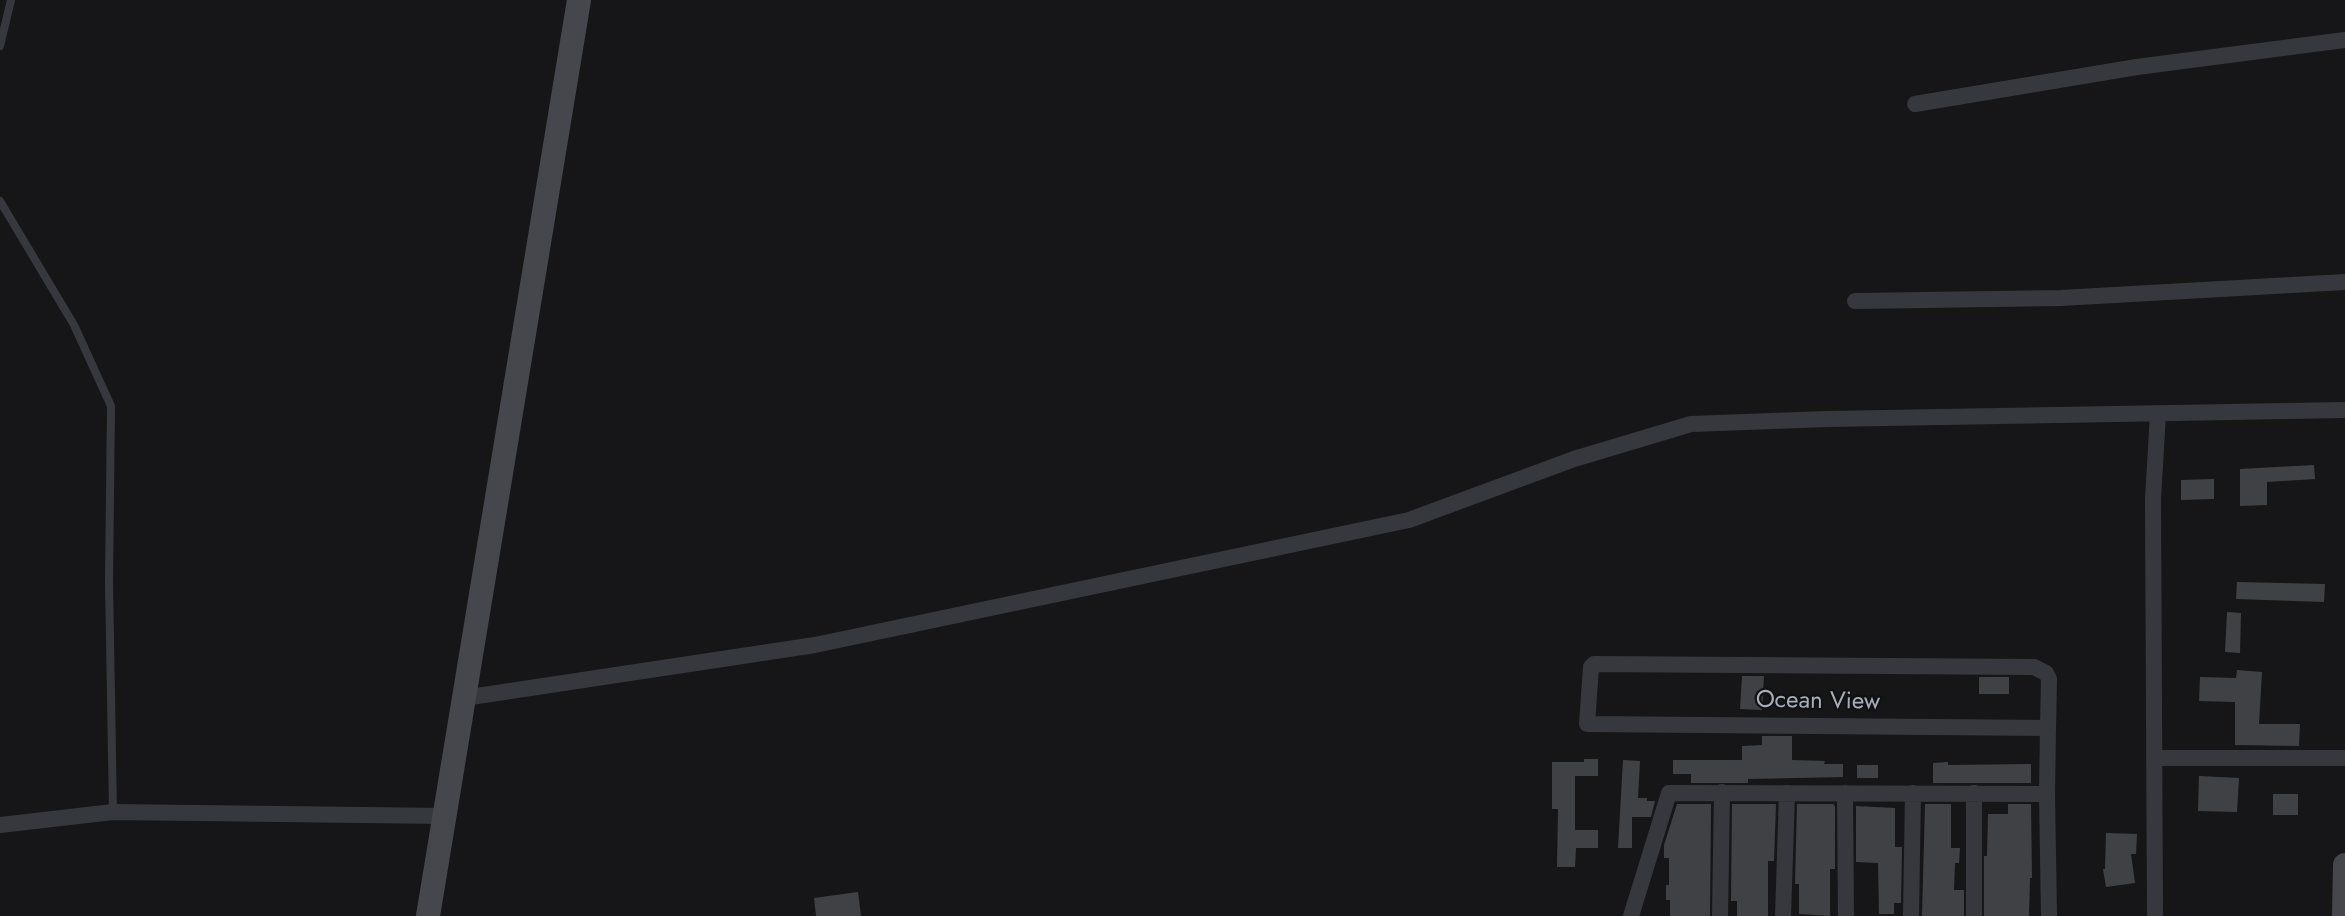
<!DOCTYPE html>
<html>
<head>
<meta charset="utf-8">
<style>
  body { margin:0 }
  canvas { display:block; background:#161618 }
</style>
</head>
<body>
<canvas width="2345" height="916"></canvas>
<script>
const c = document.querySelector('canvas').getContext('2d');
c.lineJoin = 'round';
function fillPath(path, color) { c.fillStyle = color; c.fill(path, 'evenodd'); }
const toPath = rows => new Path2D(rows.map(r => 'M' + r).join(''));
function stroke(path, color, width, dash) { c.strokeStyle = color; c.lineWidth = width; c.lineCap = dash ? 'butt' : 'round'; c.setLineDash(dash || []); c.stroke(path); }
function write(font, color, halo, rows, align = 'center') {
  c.font = font + ' Jost,sans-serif'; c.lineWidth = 4.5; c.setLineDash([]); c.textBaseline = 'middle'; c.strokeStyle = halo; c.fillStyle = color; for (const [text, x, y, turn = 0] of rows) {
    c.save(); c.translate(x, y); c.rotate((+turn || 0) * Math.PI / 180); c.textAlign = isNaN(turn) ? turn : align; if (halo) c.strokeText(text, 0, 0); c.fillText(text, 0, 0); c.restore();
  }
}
fillPath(toPath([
  [2314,465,2315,479,2267,482,2267,505,2240,506,2240,469],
  [2214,479,2214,499,2181,500,2181,480],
  [2237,582,2325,584,2324,602,2236,599],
  [2227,612,2241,613,2240,653,2225,652],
  [2237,670,2262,672,2259,724,2300,724,2299,746,2235,745,2235,702,2199,701,2200,677,2236,678],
  [1742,676,1764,676,1762,710,1740,709],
  [1979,677,2009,677,2009,694,1979,694],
  [1762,736,1792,736,1792,760,1825,761,1824,764,1843,764,1843,777,1748,779,1748,783,1691,783,1691,774,1673,774,1673,760,1742,760,1742,746,1762,745],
  [1584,759,1598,759,1598,776,1575,776,1575,830,1598,830,1598,848,1576,848,1575,867,1557,867,1558,809,1552,809,1552,762,1584,762],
  [1623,760,1640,761,1638,798,1647,798,1647,801,1655,801,1651,817,1632,817,1632,848,1618,848],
  [1948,762,1948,765,2031,764,2031,783,1933,783,1933,763],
  [1857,765,1878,765,1878,778,1857,778],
  [2199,776,2239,778,2237,812,2198,811],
  [2273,794,2298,794,2298,815,2273,815],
  [1677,804,1711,804,1710,916,1670,916,1670,900,1666,900,1666,885,1669,885,1669,858,1664,858,1664,845],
  [1732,804,1776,804,1774,861,1768,861,1768,916,1737,916,1737,901,1731,901],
  [1797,804,1833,804,1835,806,1835,869,1830,869,1830,916,1799,914,1799,884,1795,884],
  [1925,804,1951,804,1951,848,1960,848,1959,863,1955,863,1954,890,1964,890,1964,916,1922,916],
  [2008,804,2031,804,2032,878,2030,878,2029,916,1984,916,1984,856,1987,856,1988,814,2008,814],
  [1856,806,1895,808,1895,847,1902,847,1901,903,1894,903,1894,914,1879,914,1878,863,1856,862],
  [2106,833,2137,834,2136,854,2131,854,2135,883,2106,887,2103,869,2105,869],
  [858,892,861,916,816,916,814,898]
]), '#404145');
stroke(toPath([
  [0,46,11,0],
  [0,201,74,325,111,406,109,582,113,812]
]), '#37383d', 8);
stroke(toPath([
  [1915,104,2137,67,2345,40],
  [1855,301,2061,298,2345,282],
  [464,698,815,645,1409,520,1574,459,1691,424,1827,419,2345,410],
  [2048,728,1587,724,1591,667,1594,664,2034,667,2046,673,2049,679,2048,728,2047,794,2049,916],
  [2154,758,2345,758],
  [1845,793,1846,916],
  [0,825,113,812,445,816],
  [1631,916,1669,793,2047,794],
  [1720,916,1722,792],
  [1783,916,1787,793],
  [1911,916,1913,793],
  [1974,916,1974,793],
  [2155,916,2153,499,2158,414]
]), '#37383d', 16);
stroke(toPath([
  [428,916,579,0],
  [2344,916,2345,865]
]), '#45474d', 24);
write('24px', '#a8adb8', '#111113', [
  ["Ocean View",1818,702,1]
]);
</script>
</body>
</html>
